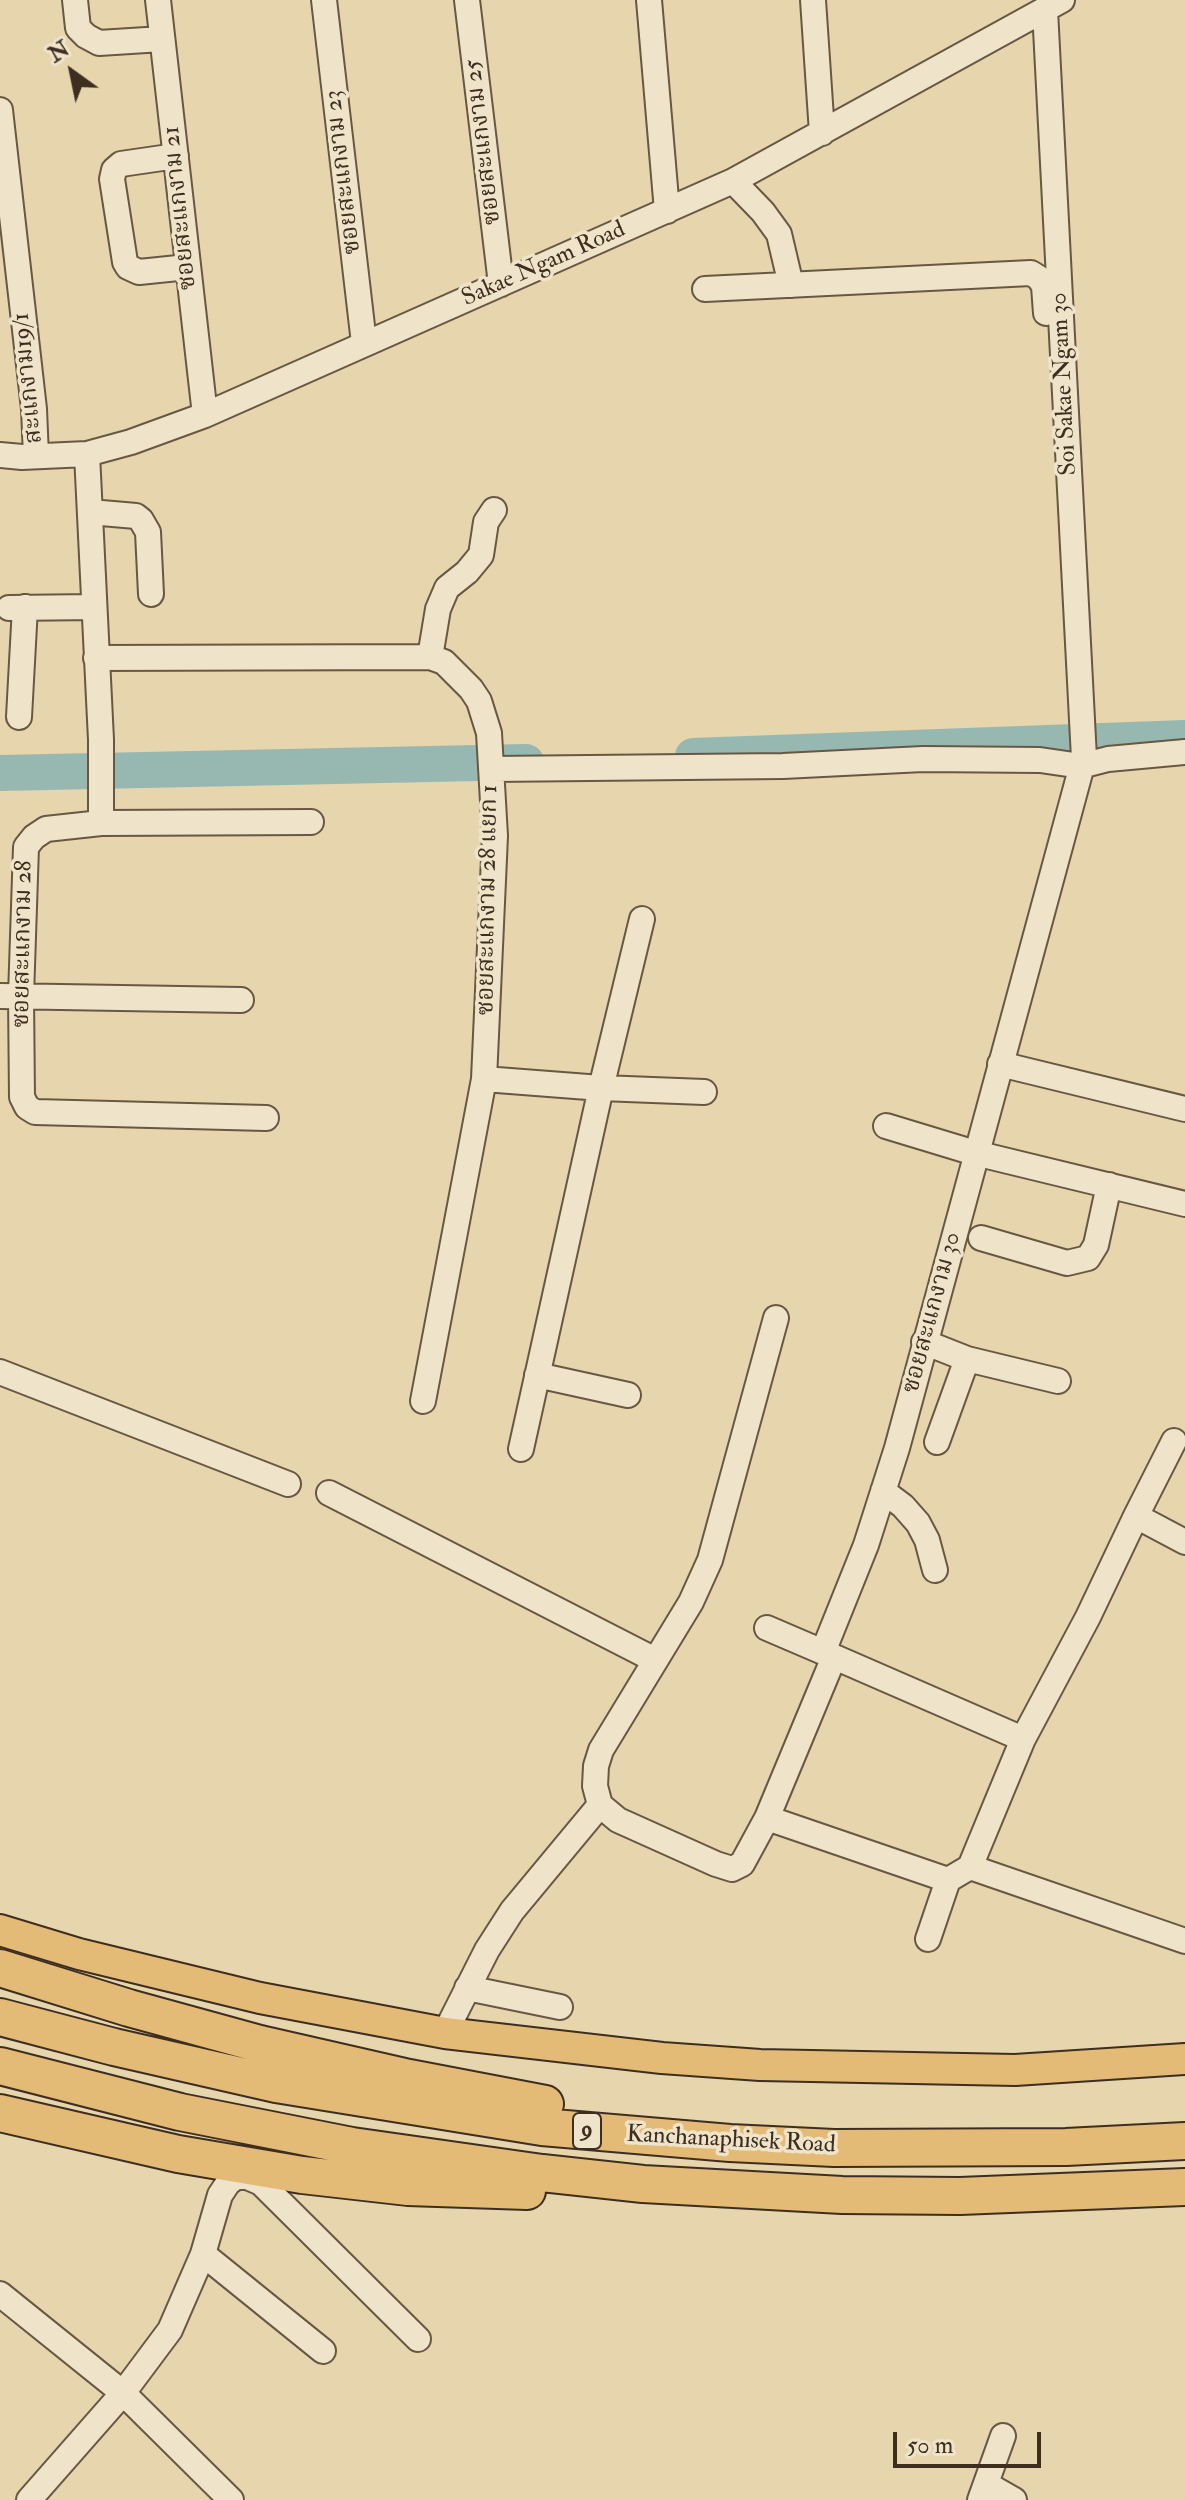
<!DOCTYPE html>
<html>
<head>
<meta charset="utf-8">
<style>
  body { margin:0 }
  #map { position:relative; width:1185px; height:2500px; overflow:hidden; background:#e6d5ad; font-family:"IM FELL Double Pica",serif }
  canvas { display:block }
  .north { position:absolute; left:32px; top:32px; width:80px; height:80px; -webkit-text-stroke:6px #efe4ca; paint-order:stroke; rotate:327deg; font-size:22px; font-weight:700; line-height:32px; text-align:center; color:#3e2e20 }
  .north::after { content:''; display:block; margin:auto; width:28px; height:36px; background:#3e2e20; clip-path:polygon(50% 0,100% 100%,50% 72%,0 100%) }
  .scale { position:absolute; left:893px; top:2432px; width:148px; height:36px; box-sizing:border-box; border:4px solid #3e2e20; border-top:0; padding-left:10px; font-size:24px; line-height:28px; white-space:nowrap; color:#3e2e20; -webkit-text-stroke:6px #efe4ca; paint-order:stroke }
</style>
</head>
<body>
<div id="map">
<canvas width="1185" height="2500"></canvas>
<div class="north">N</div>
<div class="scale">50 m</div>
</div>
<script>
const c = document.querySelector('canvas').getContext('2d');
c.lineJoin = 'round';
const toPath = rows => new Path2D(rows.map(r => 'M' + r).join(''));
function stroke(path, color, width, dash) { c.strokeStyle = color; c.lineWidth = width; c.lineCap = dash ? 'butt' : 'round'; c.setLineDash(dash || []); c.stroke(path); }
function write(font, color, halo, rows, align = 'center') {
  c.font = font + ' "IM FELL Double Pica","Noto Serif Thai",serif'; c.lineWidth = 7; c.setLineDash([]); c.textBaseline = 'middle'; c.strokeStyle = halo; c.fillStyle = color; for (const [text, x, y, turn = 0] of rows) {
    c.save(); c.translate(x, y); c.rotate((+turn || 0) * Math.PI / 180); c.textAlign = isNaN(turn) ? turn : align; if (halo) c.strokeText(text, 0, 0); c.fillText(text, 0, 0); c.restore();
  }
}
stroke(toPath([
  [693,756,1185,738],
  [0,773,526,762]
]), '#97b8b1', 36);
const minor = toPath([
  [75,0,78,28,86,36,99,43,162,39],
  [158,0,205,415],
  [324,0,364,343],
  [467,0,501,284],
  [649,0,667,211],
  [813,0,822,133],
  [0,110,34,409,36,456],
  [176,156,121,164,114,170,112,179,125,262,128,267,139,272,188,267],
  [733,181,763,212,779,234,791,285],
  [705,289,1031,273,1039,278,1044,286,1046,313],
  [87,454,101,740,101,823,46,829,34,837,26,847,21,996,22,1097,27,1107,35,1112,266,1118],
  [0,455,22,457,87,454,131,442,205,415,733,181,1062,0],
  [90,512,136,516,141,520,148,532,151,594],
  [9,608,94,607],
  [430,657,438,609,447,588,467,572,481,555,486,522,494,510],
  [96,658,430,657,444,662,471,689,479,701,489,733,495,836,484,1079,423,1401],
  [19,717,25,607],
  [492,769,783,766,923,759,1040,760,1081,766,1108,759,1185,752],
  [101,823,311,822],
  [0,996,241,1000],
  [1000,1064,1185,1109],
  [484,1079,601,1088,704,1092],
  [886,1126,975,1153,1185,1204],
  [981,1238,1067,1263,1088,1258,1096,1245,1109,1185],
  [924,1342,967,1359,937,1442],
  [967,1359,1058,1381],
  [0,1372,288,1484],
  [537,1375,628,1395],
  [521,1449,601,1088,642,919],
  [883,1491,903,1506,918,1523,927,1540,935,1570],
  [329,1493,655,1660],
  [1136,1516,1174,1441],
  [1185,1542,1136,1516,1088,1617,1023,1739,970,1867,1185,1941],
  [767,1628,823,1652],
  [1023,1739,823,1652,866,1545,897,1448,1084,758,1045,10],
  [600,1805,595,1786,596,1766,601,1750,691,1602,710,1560,776,1318],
  [767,1818,948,1880,970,1867],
  [928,1939,948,1880],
  [467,1988,560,2007],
  [445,2033,487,1950,512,1911,600,1805,618,1820,716,1864,732,1869,742,1864,767,1818,834,1657],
  [203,2254,323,2351],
  [0,2294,123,2393,231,2500],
  [986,2484,1014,2500],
  [29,2500,123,2393,170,2330,203,2254,220,2195,228,2183,236,2177,247,2177,261,2183,418,2339],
  [980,2500,1003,2436]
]);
const major = toPath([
  [0,1930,79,1954,260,1998,445,2033,662,2058,760,2065,1015,2070,1185,2059]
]);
const highway = toPath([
  [0,1968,129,2008,260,2044,409,2078,545,2104],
  [0,2017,114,2047,276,2084,542,2127,730,2143,834,2148,1066,2147,1185,2141],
  [0,2066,180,2112,352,2146,542,2173,643,2184,842,2195,960,2196,1185,2187],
  [0,2113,178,2154,302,2175,408,2187,527,2191]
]);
stroke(minor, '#685843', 28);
stroke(major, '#3e2e20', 34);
stroke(highway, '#3e2e20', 40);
stroke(minor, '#efe4ca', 24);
stroke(major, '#e3ba76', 30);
stroke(highway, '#e3ba76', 36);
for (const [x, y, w] of [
  [587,2131,28]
]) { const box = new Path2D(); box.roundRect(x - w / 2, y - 18, w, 36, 6); c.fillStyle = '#efe4ca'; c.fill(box); stroke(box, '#3e2e20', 2); }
write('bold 22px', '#3e2e20', null, [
  ["9",587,2131]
]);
write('24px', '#3e2e20', '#efe4ca', [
  ["ซอยสะแกงาม 25",484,142,-97],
  ["ซอยสะแกงาม 23",344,172,-97],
  ["ซอยสะแกงาม 21",181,208,-96],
  ["Sakae Ngam Road",544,265,-24],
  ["สะแกงาม19/1",29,378,-96],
  ["Soi Sakae Ngam 30",1065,384,-93],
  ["ซอยสะแกงาม 28 แยก 1",489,900,-89],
  ["ซอยสะแกงาม 28",24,944,-89],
  ["ซอยสะแกงาม 30",933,1313,-75],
  ["Kanchanaphisek Road",731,2141,3]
]);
</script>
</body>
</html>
